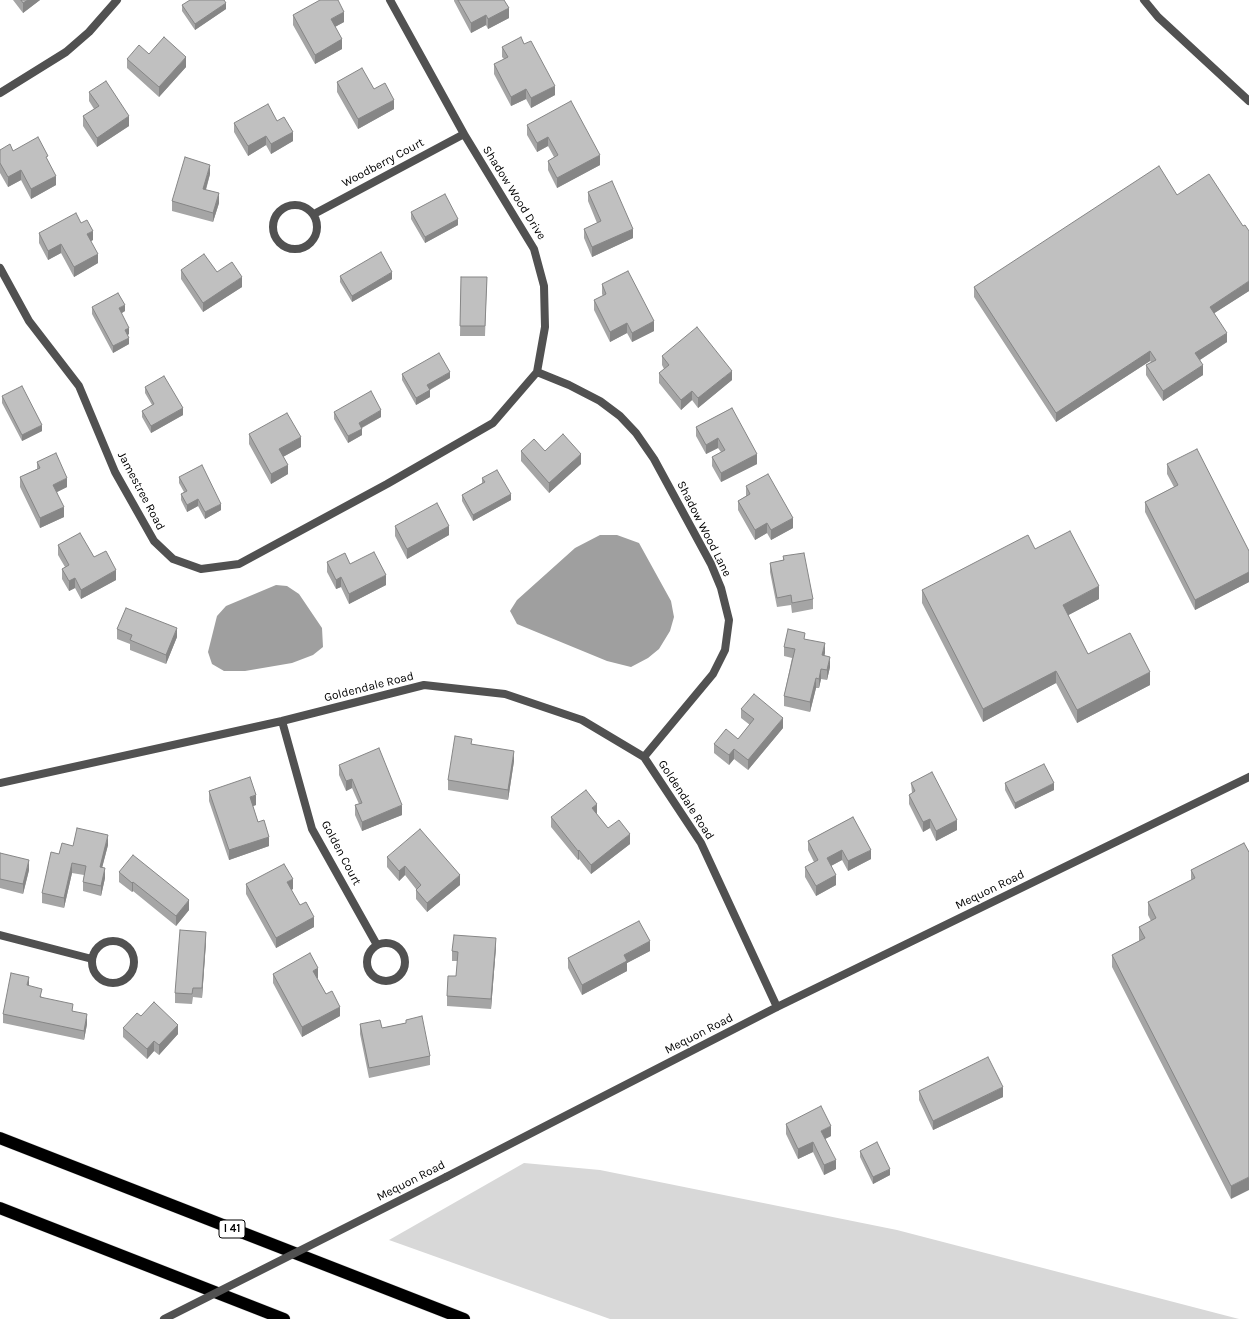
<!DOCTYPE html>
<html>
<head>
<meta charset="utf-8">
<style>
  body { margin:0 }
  canvas { display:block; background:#fff }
</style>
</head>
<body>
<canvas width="1249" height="1319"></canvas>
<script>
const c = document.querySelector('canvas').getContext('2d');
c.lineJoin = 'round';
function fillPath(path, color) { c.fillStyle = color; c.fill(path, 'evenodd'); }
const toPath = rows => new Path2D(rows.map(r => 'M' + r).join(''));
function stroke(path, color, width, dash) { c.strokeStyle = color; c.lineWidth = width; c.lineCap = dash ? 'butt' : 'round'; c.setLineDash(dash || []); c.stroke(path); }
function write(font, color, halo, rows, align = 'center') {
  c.font = font + ' Karla,sans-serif'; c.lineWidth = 3; c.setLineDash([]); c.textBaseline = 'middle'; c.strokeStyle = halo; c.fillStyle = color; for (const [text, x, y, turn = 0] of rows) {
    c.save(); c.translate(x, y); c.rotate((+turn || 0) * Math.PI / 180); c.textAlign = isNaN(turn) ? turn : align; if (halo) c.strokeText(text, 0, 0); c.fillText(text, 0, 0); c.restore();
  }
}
fillPath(toPath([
  [524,1163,600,1170,897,1230,1239,1319,610,1319,389,1240]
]), '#d8d8d8');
fillPath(toPath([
  [600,535,617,535,639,543,671,601,674,617,670,631,659,649,648,658,631,667,607,661,517,624,510,611,517,600,575,548],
  [276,585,287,586,299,594,322,628,323,647,313,655,292,663,245,671,224,671,212,664,208,652,217,616,226,606]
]), '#9f9f9f');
const motorway = toPath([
  [0,1138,464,1319],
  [0,1208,284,1319]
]);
stroke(motorway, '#dbdbdb', 13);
stroke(toPath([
  [1144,0,1158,17,1249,101],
  [0,93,66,52,89,32,117,0],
  '273 227a22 22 0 1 1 44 0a22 22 0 1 1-44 0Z',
  [314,214,464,134],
  [0,268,29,321,79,386,115,472,154,541,173,559,201,569,239,564,387,484,493,423,537,372,545,327,544,286,534,249,464,134,390,0],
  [537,372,569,385,600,401,620,416,636,433,654,459,711,564,721,588,729,620,725,650,713,674,644,757],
  [282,721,312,829,377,945],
  [0,783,282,721,424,685,505,694,582,720,644,757,701,843,777,1007],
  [0,935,92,959],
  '92 962a21 21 0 1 1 42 0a21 21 0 1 1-42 0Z',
  '367 962a19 19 0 1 1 38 0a19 19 0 1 1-38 0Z',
  [446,1177,777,1007,1249,777]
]), '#515151', 8);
stroke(motorway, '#000', 12);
stroke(toPath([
  [164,1319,446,1177]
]), '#515151', 8);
fillPath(toPath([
  [13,0,40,0,23,13],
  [454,0,504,0,509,18,488,29,486,25,471,33,454,1],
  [182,5,226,9,195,30,182,11],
  [293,15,344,22,335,27,342,49,315,64,293,25],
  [524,44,555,95,531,108,526,99,511,106,494,74,494,64,504,59,502,57,502,47],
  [149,54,186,67,159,97,127,68,127,59],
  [337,82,374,89,394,109,358,129,337,92],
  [89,92,129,126,97,147,83,126,83,116,94,109,89,101],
  [277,121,293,141,271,154,266,145,248,156,234,132,234,123],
  [527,125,600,165,557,188,548,170,548,161,554,157,548,146,537,152,527,135],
  [0,150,13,151,48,161,56,185,31,199,21,180,8,187,0,173],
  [210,174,206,190,219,203,213,222,172,211,172,201],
  [588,192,633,238,592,257,584,238,584,229,597,223,588,201],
  [411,212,458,225,425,243,411,219],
  [81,223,93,240,91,241,98,263,74,277,61,253,48,260,39,243,39,233],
  [181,270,217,272,242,287,203,312,181,279],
  [340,276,392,279,352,302,340,282],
  [461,277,487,277,485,336,460,336],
  [602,284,654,331,632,342,627,333,610,342,594,310,594,300,603,296,602,294],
  [974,287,1249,291,1214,313,1227,342,1200,360,1203,375,1163,401,1146,375,1146,365,1151,362,1150,361,1056,422,974,297],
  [92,307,125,311,121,313,129,334,127,335,129,344,113,353,92,314],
  [662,356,732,380,698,408,692,400,681,410,659,383,659,373,664,369,662,365],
  [402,374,450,378,430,390,430,397,416,405,402,380],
  [145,387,183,415,151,433,142,417,142,411,152,405,145,393],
  [2,396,42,431,22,441,2,403],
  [732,408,757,464,721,482,712,466,712,457,721,452,718,448,706,454,696,436,696,427],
  [334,412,381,417,362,428,362,435,348,443,334,419],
  [249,434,301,447,283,457,288,474,271,484,249,444],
  [521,451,545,451,581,464,549,493,521,461],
  [37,462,67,487,57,492,64,517,40,528,20,487,20,477,37,469],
  [1167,464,1249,551,1249,582,1195,610,1145,512,1145,502,1174,487,1167,474],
  [179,477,221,510,205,519,198,506,187,512,181,500,181,494,184,492,179,483],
  [482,478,511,500,473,521,462,501,462,495,482,483],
  [746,486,793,528,771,540,767,533,755,540,738,510,738,501,746,496],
  [395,526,449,535,407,559,395,536],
  [58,545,94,557,116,580,81,599,75,588,69,591,62,579,62,569,65,567,58,555],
  [783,556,813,599,813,609,792,613,791,605,777,607,770,572,770,563,783,560],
  [327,562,350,564,386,585,349,604,341,587,336,589,327,572],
  [922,590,1099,599,1068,615,1088,654,1150,685,1077,723,1056,683,983,722,922,603],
  [117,629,177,637,166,664,130,650,130,644,117,639],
  [805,639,825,653,824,656,830,667,827,680,821,679,819,688,816,688,810,712,784,706,784,696,792,658,784,656,784,647],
  [741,709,783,728,748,770,734,759,729,765,714,753,714,744,738,739,750,725,741,718],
  [472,744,514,761,508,800,448,790,448,780],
  [339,765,402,815,362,831,355,815,355,805,359,804,352,788,346,791,339,775],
  [911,783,957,830,936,841,930,828,923,832,909,804,909,795,912,793],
  [1005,783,1054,790,1015,809,1005,790],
  [209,791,256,805,253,806,258,822,269,846,229,860,209,801],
  [596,814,608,828,630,844,591,874,579,859,578,860,551,827,551,817,597,814],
  [853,817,871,859,848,871,842,860,831,866,836,885,816,896,805,877,805,867,814,862,808,850,808,841],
  [1244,843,1231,1199,1112,967,1112,955,1139,941,1139,927,1151,921,1148,915,1148,902,1191,880,1191,870],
  [108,845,102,867,105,878,101,896,83,891,83,882,84,875,72,873,64,908,42,903,42,893,73,846],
  [0,853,29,870,23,894,0,888],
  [387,857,460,885,427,912,416,899,416,889,405,875,399,881,387,867],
  [119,872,189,910,176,926,133,891,132,892,119,882],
  [246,884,293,889,291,890,300,905,314,927,276,948,246,894],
  [206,942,202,998,193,997,192,1004,175,1003,175,993],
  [496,947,491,1009,447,1006,447,996,456,976,458,961,452,961,452,951],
  [650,951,627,963,627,971,582,995,568,968,568,958],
  [273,974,318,978,317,978,326,994,340,1016,302,1037,273,983],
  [29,986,42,997,73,1011,87,1024,84,1040,3,1023,3,1014],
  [141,1016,178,1034,159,1055,154,1051,147,1059,123,1037,123,1028],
  [406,1020,430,1056,430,1065,369,1078,360,1034,360,1024,382,1028,406,1023],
  [919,1091,1003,1097,933,1130,919,1100],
  [786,1124,831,1136,825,1139,836,1169,824,1175,813,1152,798,1159,786,1134],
  [860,1151,890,1175,873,1184,860,1157]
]), '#a5a5a5');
fillPath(toPath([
  [28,0,40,0,23,13,23,3],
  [226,3,226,9,195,30,195,24],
  [509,8,509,18,488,29,488,19],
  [344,12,344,22,331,29,331,19],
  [486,15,486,25,471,33,471,23],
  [342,39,342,49,315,64,315,55],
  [186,57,186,67,159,97,159,87],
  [555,86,555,95,531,108,531,98],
  [526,89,526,99,511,106,511,97],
  [394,100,394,109,358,129,358,119],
  [129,116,129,126,97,147,97,138],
  [293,132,293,141,271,154,271,144],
  [266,136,266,145,248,156,248,146],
  [548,137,548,146,537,152,537,143],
  [600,155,600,165,557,188,557,178],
  [210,165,210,174,203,199,203,189],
  [21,170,21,180,8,187,8,177],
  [56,176,56,185,31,199,31,189],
  [219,193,219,203,213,222,213,213],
  [458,219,458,225,425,243,425,237],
  [633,229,633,238,592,257,592,247],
  [93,231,93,240,87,243,87,234],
  [61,244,61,253,48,260,48,251],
  [98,254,98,263,74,277,74,267],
  [392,272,392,279,352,302,352,296],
  [242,277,242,287,203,312,203,303],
  [1249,281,1249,291,1210,316,1210,307],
  [125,305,125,311,119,315,119,308],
  [654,321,654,331,632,342,632,333],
  [627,323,627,333,610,342,610,332],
  [129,328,129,334,125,337,125,330],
  [1227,333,1227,342,1195,363,1195,353],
  [129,338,129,344,113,353,113,346],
  [1150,351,1150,361,1056,422,1056,413],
  [1203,365,1203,375,1163,401,1163,391],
  [732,371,732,380,698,408,698,398],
  [450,372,450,378,427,391,427,385],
  [430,390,430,397,416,405,416,398],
  [692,391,692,400,681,410,681,400],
  [183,408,183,415,151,433,151,426],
  [381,410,381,417,359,429,359,423],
  [42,425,42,431,22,441,22,435],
  [362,429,362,435,348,443,348,436],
  [301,437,301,447,279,459,279,449],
  [718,438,718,448,706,454,706,445],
  [581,454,581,464,549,493,549,483],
  [757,454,757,464,721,482,721,473],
  [288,465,288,474,271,484,271,474],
  [67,478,67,487,53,494,53,485],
  [511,494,511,500,473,521,473,515],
  [198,499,198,506,187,512,187,505],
  [221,504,221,510,205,519,205,512],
  [64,507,64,517,40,528,40,518],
  [793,518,793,528,771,540,771,530],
  [767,523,767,533,755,540,755,530],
  [449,526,449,535,407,559,407,549],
  [116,570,116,580,81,599,81,590],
  [1249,572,1249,582,1195,610,1195,600],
  [386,575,386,585,349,604,349,594],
  [341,577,341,587,336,589,336,580],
  [75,578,75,588,69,591,69,581],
  [1099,586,1099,599,1063,618,1063,605],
  [177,628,177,637,166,664,166,655],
  [825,643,825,653,822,665,822,655],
  [830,657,830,667,827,680,827,670],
  [821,669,821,679,819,688,819,679],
  [1056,671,1056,683,983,722,983,709],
  [1150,672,1150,685,1077,723,1077,710],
  [816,678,816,688,810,712,810,702],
  [783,718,783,728,748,770,748,760],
  [734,749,734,759,729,765,729,755],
  [514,751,514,761,508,800,508,790],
  [352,779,352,788,346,791,346,781],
  [1054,783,1054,790,1015,809,1015,803],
  [256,795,256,805,250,807,250,797],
  [597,804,597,814,592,818,592,808],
  [402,805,402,815,362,831,362,822],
  [930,819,930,828,923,832,923,822],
  [957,820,957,830,936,841,936,831],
  [630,834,630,844,591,874,591,865],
  [108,835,108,845,100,876,100,867],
  [269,837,269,846,229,860,229,850],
  [579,850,579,859,578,860,578,851],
  [842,850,842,860,827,868,827,858],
  [871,850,871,859,848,871,848,861],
  [29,860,29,870,23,894,23,884],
  [72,863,72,873,64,908,64,898],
  [405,866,405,875,399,881,399,871],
  [105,868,105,878,101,896,101,886],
  [460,875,460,885,427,912,427,903],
  [836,875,836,885,816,896,816,886],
  [293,879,293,889,287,892,287,882],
  [133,882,133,891,132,892,132,883],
  [189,900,189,910,176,926,176,916],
  [314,917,314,927,276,948,276,938],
  [206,932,206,942,202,998,202,988],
  [496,938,496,947,491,1009,491,999],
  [650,941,650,951,627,963,627,971,582,995,582,985,624,955],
  [318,968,318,978,313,980,313,971],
  [29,977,29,987,27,985],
  [340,1007,340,1016,302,1037,302,1027],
  [87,1014,87,1024,84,1040,84,1031],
  [178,1025,178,1034,159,1055,159,1045],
  [154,1041,154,1051,147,1059,147,1049],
  [1003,1087,1003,1097,933,1130,933,1121],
  [831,1126,831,1136,821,1141,821,1131],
  [813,1142,813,1152,798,1159,798,1149],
  [836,1160,836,1169,824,1175,824,1165],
  [890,1169,890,1175,873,1184,873,1177],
  [1249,1177,1249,1190,1231,1199,1231,1186]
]), '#868686');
const building = toPath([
  [21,0,28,0,23,3,21,0],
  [190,0,224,0,226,3,195,24,182,5,190,0],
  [320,0,338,0,344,12,331,19,342,39,315,55,293,15,320,0],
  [458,0,504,0,509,8,488,19,486,15,471,23,458,0],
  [164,37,186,57,159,87,127,59,139,45,149,54,164,37],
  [521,37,524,44,531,41,555,86,531,98,526,89,511,97,494,64,508,57,502,47,521,37],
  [362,68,374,89,385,83,394,100,358,119,337,82,362,68],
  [106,81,129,116,97,138,83,116,99,106,89,92,106,81],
  [571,101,600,155,557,178,548,161,558,155,548,137,537,143,527,125,571,101],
  [268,104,277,121,284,117,293,132,271,144,266,136,248,146,234,123,268,104],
  [38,137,48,156,46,157,56,176,31,189,21,170,8,177,0,163,0,150,10,144,13,151,38,137],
  [185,157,210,165,203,189,219,193,213,213,172,201,185,157],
  [1159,166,1177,195,1209,174,1243,226,1245,225,1249,231,1249,281,1210,307,1227,333,1195,353,1203,365,1163,391,1146,365,1156,360,1150,351,1056,413,974,287,1159,166],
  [612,181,633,229,592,247,584,229,601,221,588,192,612,181],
  [445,194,458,219,425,237,411,212,445,194],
  [76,213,81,223,87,220,93,231,87,234,98,254,74,267,61,244,48,251,39,233,76,213],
  [381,252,392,272,352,296,340,276,381,252],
  [204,254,217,272,232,262,242,277,203,303,181,270,204,254],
  [628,271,654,321,632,333,627,323,610,332,594,300,606,294,602,284,628,271],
  [461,277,487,277,485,326,460,326,461,277],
  [118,293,125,305,119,308,129,328,125,330,129,338,113,346,92,307,118,293],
  [697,327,732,371,698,398,692,391,681,400,659,373,669,365,662,356,697,327],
  [439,353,450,372,427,385,430,390,416,398,402,374,439,353],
  [164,376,183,408,151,426,142,411,154,404,145,387,164,376],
  [22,386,42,425,22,435,2,396,22,386],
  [371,391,381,410,359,423,362,429,348,436,334,412,371,391],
  [732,408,757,454,721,473,712,457,725,450,718,438,706,445,696,427,732,408],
  [287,413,301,437,279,449,288,465,271,474,249,434,287,413],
  [563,434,581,454,549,483,521,451,534,439,545,451,563,434],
  [1197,449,1249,551,1249,572,1195,600,1145,502,1178,485,1167,464,1197,449],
  [56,453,67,478,53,485,64,507,40,518,20,477,40,468,37,462,56,453],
  [202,465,221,504,205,512,198,499,187,505,181,494,187,491,179,477,202,465],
  [497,470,511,494,473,515,462,495,485,482,482,478,497,470],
  [768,474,793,518,771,530,767,523,755,530,738,501,750,494,746,486,768,474],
  [437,503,449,526,407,549,395,526,437,503],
  [1070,531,1099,586,1063,605,1088,654,1130,633,1150,672,1077,710,1056,671,983,709,922,590,1028,535,1035,549,1070,531],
  [80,533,94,557,106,551,116,570,81,590,75,578,69,581,62,569,69,565,58,545,80,533],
  [374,552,386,575,349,594,341,577,336,580,327,562,345,553,350,564,374,552],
  [804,553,813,599,792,603,791,595,777,598,770,563,784,560,783,556,804,553],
  [126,608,177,628,166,655,130,640,132,635,117,629,126,608],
  [788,629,805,633,804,639,825,643,822,655,830,657,827,670,821,669,819,679,816,678,810,702,784,696,795,649,784,647,788,629],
  [754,694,783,718,748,760,734,749,729,755,714,744,726,729,738,739,754,719,741,709,754,694],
  [455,736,472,739,471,744,514,751,508,790,448,780,455,736],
  [379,748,402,805,362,822,355,805,362,803,352,779,346,781,339,765,379,748],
  [1044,764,1054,783,1015,803,1005,783,1044,764],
  [932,772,957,820,936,831,930,819,923,822,909,795,915,791,911,783,932,772],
  [250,777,256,795,250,797,258,822,264,820,269,837,229,850,209,791,250,777],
  [586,790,597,804,592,808,608,828,619,820,630,834,591,865,579,850,578,851,551,817,586,790],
  [853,817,871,850,848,861,842,850,827,858,836,875,816,886,805,867,818,860,808,841,853,817],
  [77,828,108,835,100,867,105,868,101,886,83,882,86,866,72,863,64,898,42,893,51,852,59,854,62,843,73,846,77,828],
  [420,829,460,875,427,903,416,890,421,885,405,866,399,871,387,857,420,829],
  [1244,843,1249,852,1249,851,1249,1177,1231,1186,1112,955,1145,938,1139,927,1156,918,1148,902,1195,878,1191,870,1244,843],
  [0,853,29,860,23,884,0,879,0,853],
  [133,855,189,900,176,916,133,882,132,883,119,872,133,855],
  [284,864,293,879,287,882,300,905,306,902,314,917,276,938,246,884,284,864],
  [639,921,650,941,624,955,627,961,582,985,568,958,639,921],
  [180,930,206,932,202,988,193,988,192,994,175,993,180,930],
  [454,935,496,938,491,999,447,996,448,976,456,976,458,952,452,951,454,935],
  [310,953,318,968,313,971,326,994,332,991,340,1007,302,1027,273,974,310,953],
  [11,973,29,977,27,985,42,989,40,997,73,1004,72,1011,87,1014,84,1031,3,1014,11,973],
  [154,1002,178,1025,159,1045,154,1041,147,1049,123,1028,137,1013,141,1016,154,1002],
  [422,1016,430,1056,369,1068,360,1024,380,1020,382,1028,406,1023,406,1020,422,1016],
  [988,1057,1003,1087,933,1121,919,1091,988,1057],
  [821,1106,831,1126,821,1131,836,1160,824,1165,813,1142,798,1149,786,1124,821,1106],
  [877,1142,890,1169,873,1177,860,1151,877,1142]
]);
fillPath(building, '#c0c0c0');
stroke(building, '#868686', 1);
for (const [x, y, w] of [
  [232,1229,26]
]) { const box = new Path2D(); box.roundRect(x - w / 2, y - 9, w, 18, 3); c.fillStyle = '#fff'; c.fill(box); stroke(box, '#000', 1); }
write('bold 11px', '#000', null, [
  ["I 41",232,1229]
]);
write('12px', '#000', '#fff', [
  ["Woodberry Court",383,163,-28],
  ["Shadow Wood Drive",514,193,58],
  ["Jamestree Road",141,491,62],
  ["Shadow Wood Lane",704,529,63],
  ["Goldendale Road",369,687,-14],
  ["Goldendale Road",686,800,57],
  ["Golden Court",341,853,62],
  ["Mequon Road",990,890,-26],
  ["Mequon Road",699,1034,-27],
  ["Mequon Road",411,1181,-27]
]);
</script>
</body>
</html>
